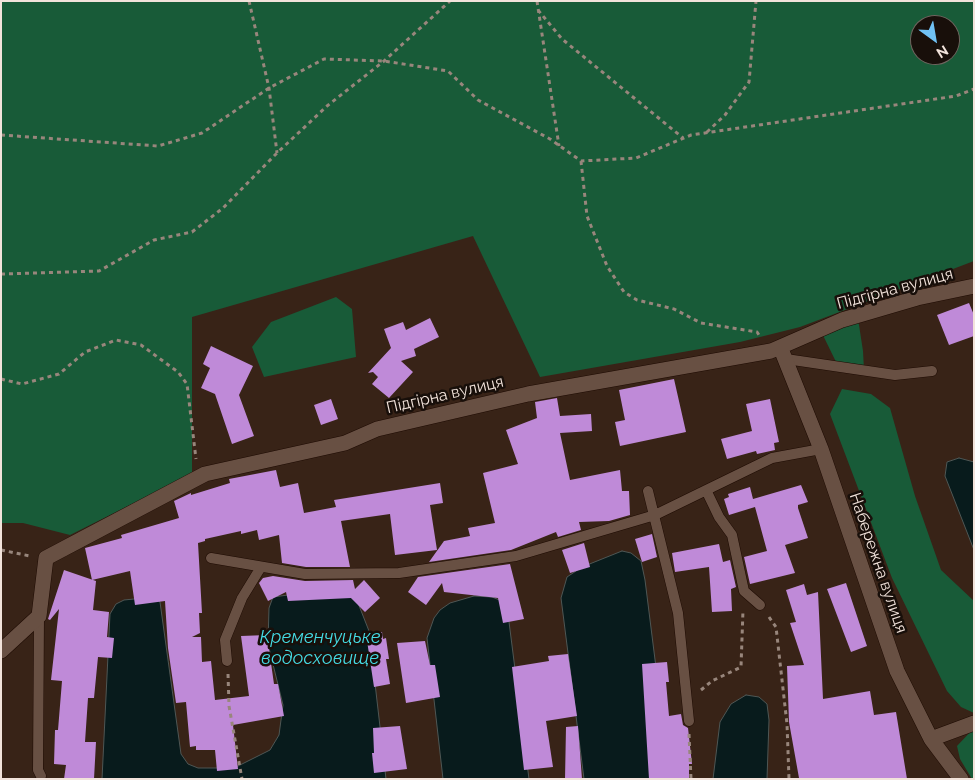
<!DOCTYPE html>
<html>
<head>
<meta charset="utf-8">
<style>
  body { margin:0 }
  #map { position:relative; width:975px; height:780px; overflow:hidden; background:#382317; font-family:Raleway,sans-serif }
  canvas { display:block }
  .frame { position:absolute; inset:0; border:2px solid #f2e3db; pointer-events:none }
  .north { position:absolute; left:910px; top:15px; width:50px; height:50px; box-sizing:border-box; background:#180f0a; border:1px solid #6f645e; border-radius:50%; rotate:148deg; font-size:14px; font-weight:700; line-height:20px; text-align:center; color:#f2e3db }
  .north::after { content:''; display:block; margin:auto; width:18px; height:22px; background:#70c1f4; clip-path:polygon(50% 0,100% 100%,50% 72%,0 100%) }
</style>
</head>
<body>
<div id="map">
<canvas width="975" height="780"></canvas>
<div class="frame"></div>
<div class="north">N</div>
</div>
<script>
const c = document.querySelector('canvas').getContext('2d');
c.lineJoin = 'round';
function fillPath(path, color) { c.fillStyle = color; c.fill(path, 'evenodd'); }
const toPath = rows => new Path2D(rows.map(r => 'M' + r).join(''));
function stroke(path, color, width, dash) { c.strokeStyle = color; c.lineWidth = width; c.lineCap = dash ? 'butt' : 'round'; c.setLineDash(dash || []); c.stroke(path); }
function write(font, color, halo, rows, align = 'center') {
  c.font = font + ' Raleway,sans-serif'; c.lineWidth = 5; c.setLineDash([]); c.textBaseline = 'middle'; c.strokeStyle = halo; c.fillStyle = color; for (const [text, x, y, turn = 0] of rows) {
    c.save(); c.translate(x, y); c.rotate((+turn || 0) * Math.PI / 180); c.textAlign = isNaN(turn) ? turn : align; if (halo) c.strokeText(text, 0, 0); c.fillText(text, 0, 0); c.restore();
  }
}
fillPath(toPath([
  [1,1,974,1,974,261,800,327,740,342,540,377,473,236,192,317,192,474,70,535,23,523,1,523],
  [920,25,950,25,950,55,920,55],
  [336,297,352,309,356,357,264,377,252,347,271,322],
  [857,312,863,351,864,370,838,366,817,323],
  [842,389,871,394,890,408,915,496,941,570,974,601,974,713,961,707,947,691,892,578,830,414],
  [974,728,974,779,972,779,960,759,957,746]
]), '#185b38');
const water = toPath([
  [959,458,974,462,974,550,945,476,947,462,959,458],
  [622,551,631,553,641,561,645,580,670,779,584,779,561,598,567,577,582,567,622,551],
  [288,595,348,595,358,603,369,631,386,779,102,779,110,614,116,604,124,600,154,597,160,602,181,754,188,764,198,768,234,768,270,750,279,735,283,705,268,644,269,608,273,597,288,595],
  [474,596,492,597,502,601,508,614,529,779,443,779,427,638,434,618,440,610,450,603,474,596],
  [746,695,759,697,767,704,769,720,767,779,713,779,720,722,731,704,746,695]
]);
fillPath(water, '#081b1c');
stroke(water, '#4e5755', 1);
fillPath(toPath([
  [969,303,974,315,974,336,949,345,937,315],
  [430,318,439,337,414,349,416,356,401,361,413,372,389,398,372,384,378,377,373,372,368,373,391,348,384,329,403,322,406,330],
  [211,346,253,366,239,395,254,436,232,444,215,394,201,388,210,368,203,364],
  [674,379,686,432,620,446,615,422,625,420,619,390],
  [557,398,560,416,591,414,592,431,560,433,570,480,620,470,622,491,629,491,630,515,609,521,579,522,581,530,558,537,556,532,511,550,429,562,444,541,470,536,468,528,495,523,483,473,518,464,506,430,537,418,535,402],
  [331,399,338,419,321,425,314,405],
  [770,399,779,442,774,443,775,450,757,454,756,451,727,459,721,439,752,431,746,404],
  [276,470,280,487,298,483,304,513,336,507,334,500,440,483,443,503,430,505,437,550,395,555,390,514,341,521,350,567,306,567,282,563,279,535,259,540,257,530,241,534,241,531,205,539,205,541,198,543,202,613,199,613,200,633,192,637,201,637,202,662,211,661,215,700,249,696,241,636,267,635,274,684,278,684,284,716,233,725,238,769,217,771,215,750,196,750,196,746,190,747,186,702,176,703,168,648,165,601,135,605,130,571,92,580,85,548,122,538,121,535,179,518,174,501,191,493,191,495,230,483,229,479],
  [801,485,808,502,798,505,798,508,808,538,785,545,795,573,750,584,744,557,767,551,755,507,729,515,724,499,729,497,728,494,750,487,753,499],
  [652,534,657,557,642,562,635,539],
  [584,543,590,567,570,573,562,550],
  [719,544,723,562,730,560,736,587,731,589,732,611,712,612,709,567,675,572,672,553],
  [510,564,524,619,503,623,498,598,444,592,442,583,426,605,408,592,418,577],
  [64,570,96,581,93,610,109,612,107,637,114,638,112,658,98,657,94,698,88,698,85,742,96,742,94,779,64,779,66,765,54,764,55,730,58,730,62,681,51,680,59,609,50,620,48,619],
  [273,576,305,581,353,580,355,589,364,580,380,598,365,612,351,598,288,601,286,592,268,601,259,583,263,578],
  [846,583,867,646,851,652,827,589],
  [804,584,807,595,818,592,823,699,870,691,874,715,896,712,907,779,799,778,789,722,787,666,804,665,790,623,796,622,786,590],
  [382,632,383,639,386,638,389,659,386,659,390,684,374,687,366,634],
  [425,641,430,665,435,665,440,697,406,703,397,643],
  [568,654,577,716,546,721,553,767,524,770,512,667,549,661,548,656],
  [667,662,669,682,666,682,669,716,681,714,683,725,688,728,692,764,689,764,689,779,649,779,642,664],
  [400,726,407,769,374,773,372,753,374,753,373,728],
  [578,726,582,779,565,779,566,727]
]), '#bf8ad8');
const lane = toPath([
  [786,359,895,375,932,371],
  [706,490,719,517,732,535,744,591,760,605],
  [648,491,678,613,689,721],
  [211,558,305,574,399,573,516,556,655,515,772,458,821,449],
  [39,616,38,770,41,776],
  [227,661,225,640,242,598,261,567]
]);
const street = toPath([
  [781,349,821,449,897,671,931,739,961,779],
  [1,651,39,616,46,558,205,474,345,443,377,429,528,394,771,351,842,320,917,298,974,286],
  [931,739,974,723]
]);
stroke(lane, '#1e0b03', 11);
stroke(street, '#1e0b03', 16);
stroke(toPath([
  [249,1,269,88,277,153],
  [537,1,559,146],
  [538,10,562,39,683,138],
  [707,132,725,115,749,82,756,1],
  [1,135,158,146,202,133,269,88,324,59,384,61,448,71,478,100,550,139,581,161,636,158,691,135,956,96,974,89],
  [581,161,587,216,607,266,624,292,637,300,674,309,701,323,757,332,759,335],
  [1,274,99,271,154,240,192,232,223,208,277,153,327,106,384,61,450,1],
  [1,379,22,384,59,374,85,352,116,340,141,345,178,372,187,384,196,459],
  [1,550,30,556],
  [769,617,776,627,787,724,789,779],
  [228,674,229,706,242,779],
  [701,690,712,681,741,667,743,610],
  [689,734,691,779]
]), '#98867c', 3, [4, 4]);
stroke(lane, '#685043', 10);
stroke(street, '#685043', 15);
write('16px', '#f2e3db', '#180f0a', [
  ["Підгірна вулиця",895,289,-15],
  ["Підгірна вулиця",445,395,-13],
  ["Набережна вулиця",878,563,71]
]);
write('italic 18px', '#44dbe4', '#180f0a', [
  ["Кременчуцьке",320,638],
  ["водосховище",320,659]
]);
</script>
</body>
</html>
